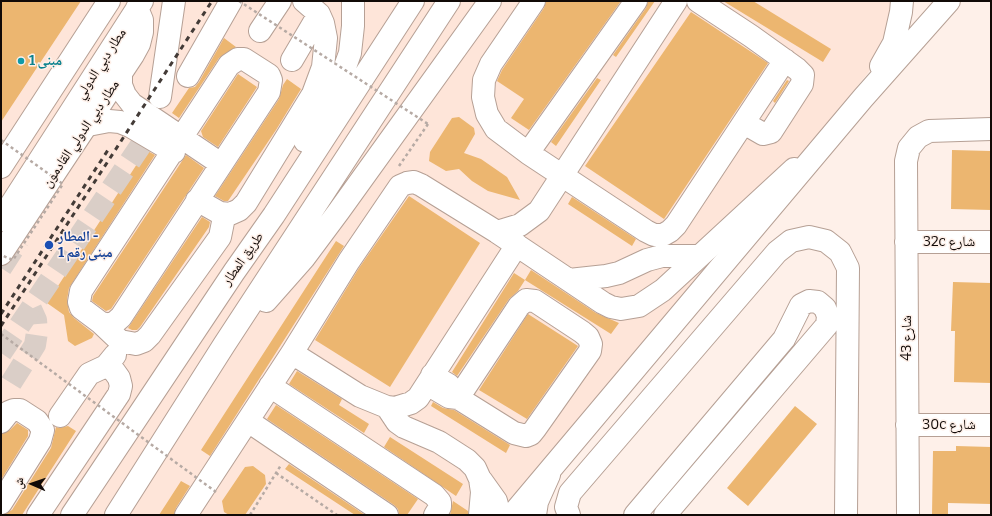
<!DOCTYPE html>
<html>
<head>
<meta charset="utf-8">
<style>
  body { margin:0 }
  #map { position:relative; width:992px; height:516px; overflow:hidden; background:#fef0e9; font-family:Bitter,"Noto Naskh Arabic",serif }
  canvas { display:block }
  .frame { position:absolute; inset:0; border:2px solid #110a07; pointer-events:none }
  .north { position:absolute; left:12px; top:464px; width:40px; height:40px; -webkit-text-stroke:3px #fef0e9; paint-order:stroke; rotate:272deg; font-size:11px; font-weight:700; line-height:16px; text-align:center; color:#110a07 }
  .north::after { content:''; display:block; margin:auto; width:14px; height:18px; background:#110a07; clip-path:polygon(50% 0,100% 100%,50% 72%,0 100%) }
</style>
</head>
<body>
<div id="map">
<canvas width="992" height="516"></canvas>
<div class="frame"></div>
<div class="north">ش</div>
</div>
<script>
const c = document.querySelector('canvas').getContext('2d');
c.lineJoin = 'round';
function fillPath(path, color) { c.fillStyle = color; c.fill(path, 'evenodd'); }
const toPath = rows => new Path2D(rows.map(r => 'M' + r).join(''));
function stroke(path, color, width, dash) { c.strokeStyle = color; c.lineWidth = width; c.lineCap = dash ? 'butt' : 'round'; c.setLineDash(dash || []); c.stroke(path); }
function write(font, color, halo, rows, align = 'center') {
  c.font = font + ' Bitter,"Noto Naskh Arabic",serif'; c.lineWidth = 3; c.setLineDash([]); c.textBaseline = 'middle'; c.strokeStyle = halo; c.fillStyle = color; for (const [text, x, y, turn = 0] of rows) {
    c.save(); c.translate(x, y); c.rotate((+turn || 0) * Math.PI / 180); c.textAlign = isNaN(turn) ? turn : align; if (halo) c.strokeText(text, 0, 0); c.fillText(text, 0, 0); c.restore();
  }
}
fillPath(toPath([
  [1,1,895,1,883,50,868,73,672,314,496,515,1,515]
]), '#fee5d9');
fillPath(toPath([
  [1,1,81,1,1,122],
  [546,1,621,1,529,130,511,118,524,99,497,81,502,70,544,8],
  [648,1,655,1,616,57,613,55,646,8],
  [723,1,753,1,831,49,823,62],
  [691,12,768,63,664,219,585,166],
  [224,38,236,47,219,58,179,118,172,113,189,88,195,87,199,82],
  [238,74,257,87,218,147,203,137,201,131],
  [597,78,601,80,556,146,551,142],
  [287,79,301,89,276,130,228,201,224,201,215,196,279,99,283,85],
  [787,80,789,81,775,103,773,101],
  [459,117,474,128,475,134,464,153,481,159,507,177,520,200,488,191,472,181,459,169,446,171,429,161,430,152,452,118],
  [146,150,155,155,69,288,67,300,69,312,74,318,94,334,92,338,75,346,68,341,64,315,47,303],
  [952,150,991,151,991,210,951,209],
  [186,155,204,168,111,309,106,311,92,301,93,296],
  [409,196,480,243,390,387,315,340,359,268],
  [572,197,636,239,632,246,568,204],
  [202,217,210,222,209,227,140,327,137,330,132,330,128,328],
  [336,241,344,246,210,456,201,450],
  [531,270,596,313,619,323,611,334,525,280],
  [514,273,525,280,518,291,509,299,457,376,452,372],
  [953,282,991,283,991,383,954,382,955,331,951,331],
  [528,314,578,346,527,419,479,390],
  [297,371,342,399,339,405,369,424,364,433,289,384],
  [433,402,443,408,454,410,510,445,506,453,431,406],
  [276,405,418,499,407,515,399,515,398,509,394,505,267,419],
  [795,406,817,424,748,506,727,488],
  [17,423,28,430,28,436,1,480,1,434,10,430],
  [68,426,76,431,22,515,3,515,12,510,51,448,56,427,59,428],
  [390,437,463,484,456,496,384,447],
  [956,446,991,447,991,504,948,503,948,515,932,515,933,451,956,451],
  [289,464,365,515,355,515,285,469],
  [253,466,265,475,266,484,245,515,229,515,224,512,222,501,245,467],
  [181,481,190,486,176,508,174,515,159,515],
  [453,501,468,511,468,515,450,515]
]), '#ecb670');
stroke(toPath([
  [11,383,35,345,37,332,36,320,31,309]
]), '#dacec7', 22, [22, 11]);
stroke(toPath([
  [1,268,19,240],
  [1,353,145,139,154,120]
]), '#dacec7', 22, [22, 11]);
const minor = toPath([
  [534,1,491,64,484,80,483,97,487,114,496,129,528,153,636,1],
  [698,1,751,36,797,69,803,75,802,84,771,132,763,134,744,123],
  [260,31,280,1],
  [238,59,244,59,269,75,271,80,269,92,121,317,112,325,101,323,81,308,79,302,81,291,229,65,238,59],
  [292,60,319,14],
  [121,74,121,85,125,95,132,104,221,164],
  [188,76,231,1],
  [88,125,109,121,120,122,130,126,174,152],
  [528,153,646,231,654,235,663,235,670,231,676,225,785,60],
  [197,200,220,213,230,214,239,210,246,203,313,94,323,67,326,38,323,23,319,14,304,1],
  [497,232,520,225,539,211,676,1],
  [906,242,991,242],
  [569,280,606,276,619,273,647,260,662,256,698,256],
  [526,300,535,301,582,332,588,337,591,344,590,351,535,429,531,434,526,436,514,433,458,398,519,306,526,300],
  [101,323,120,341,136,344,144,341,150,335,220,237,223,222],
  [292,353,360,396,387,407,395,408,411,403,418,398,517,245],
  [427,384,449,397,458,398,449,385,432,375],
  [270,386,434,495,440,502,440,507,435,515],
  [387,407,397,422,404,427,439,442,467,460,475,468,480,479,482,492,480,515],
  [60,416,89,374,106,366,115,355],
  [248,421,387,515],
  [1,422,9,412,14,410,20,410,37,421,43,430,40,441,1,503],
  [907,425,991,425],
  [481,480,496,501,500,515],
  [38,515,119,394,121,386,119,378,114,371,106,366],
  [186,515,292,353,349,261,400,186,407,183,414,182,421,185,497,232,603,303,611,307,621,309,639,306,663,290,794,169],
  [535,515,537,502,549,475],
  [569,515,566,507,570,493,777,252,791,241,809,237,826,241,840,252,848,268,846,515],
  [635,515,784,339,801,305,809,301,818,302,825,308,828,316,827,325,665,515],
  [908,515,906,161,909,148,918,137,929,131,991,129]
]);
const major = toPath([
  [881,66,894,43,901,12,902,1],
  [160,97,174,1],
  [1,167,109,1],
  [1,220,142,1],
  [1,254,133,55,139,44,142,32,142,20,137,8],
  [512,515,863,98,949,1]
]);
const highway = toPath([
  [305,141,341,78,350,53,353,26,353,1],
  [266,301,304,258,339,211,490,1],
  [72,515,234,272,274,215,413,1],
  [116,515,224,345,449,1]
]);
stroke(minor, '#b6a095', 24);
stroke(major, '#b6a095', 24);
stroke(highway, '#b6a095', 24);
stroke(toPath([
  [399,166,428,124],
  [276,473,337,515],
  [250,515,281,465]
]), '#b6aaa4', 2.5, [3, 3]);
stroke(minor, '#fff', 22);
stroke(major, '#fff', 22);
stroke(highway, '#fff', 22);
stroke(toPath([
  [1,314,108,150],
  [1,326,212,1]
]), '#433b37', 3, [5, 5]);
stroke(toPath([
  [239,1,428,124],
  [1,140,63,184,13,260,1,255],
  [1,334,216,492]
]), '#b6aaa4', 2.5, [3, 3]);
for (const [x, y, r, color] of [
  [21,61,4,"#0f9aa8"],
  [49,245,5,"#1a4fb4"]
]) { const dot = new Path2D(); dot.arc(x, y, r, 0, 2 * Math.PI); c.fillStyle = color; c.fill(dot); stroke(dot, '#fef0e9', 1.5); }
write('bold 14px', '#0d838f', '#fef0e9', [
  ["مبنى 1",29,61]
], 'left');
write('14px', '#110a07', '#fef0e9', [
  ["مطار دبي الدولي",101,64,-57],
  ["مطار دبي الدولي القادمون",81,134,-56],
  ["32c شارع",949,242],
  ["طريق المطار",243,259,-55],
  ["شارع 43",907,338,-90],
  ["30c شارع",949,425]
]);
write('bold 14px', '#164399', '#fef0e9', [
  ["المطار -",58,237],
  ["مبنى رقم 1",58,253]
], 'left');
</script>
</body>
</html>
